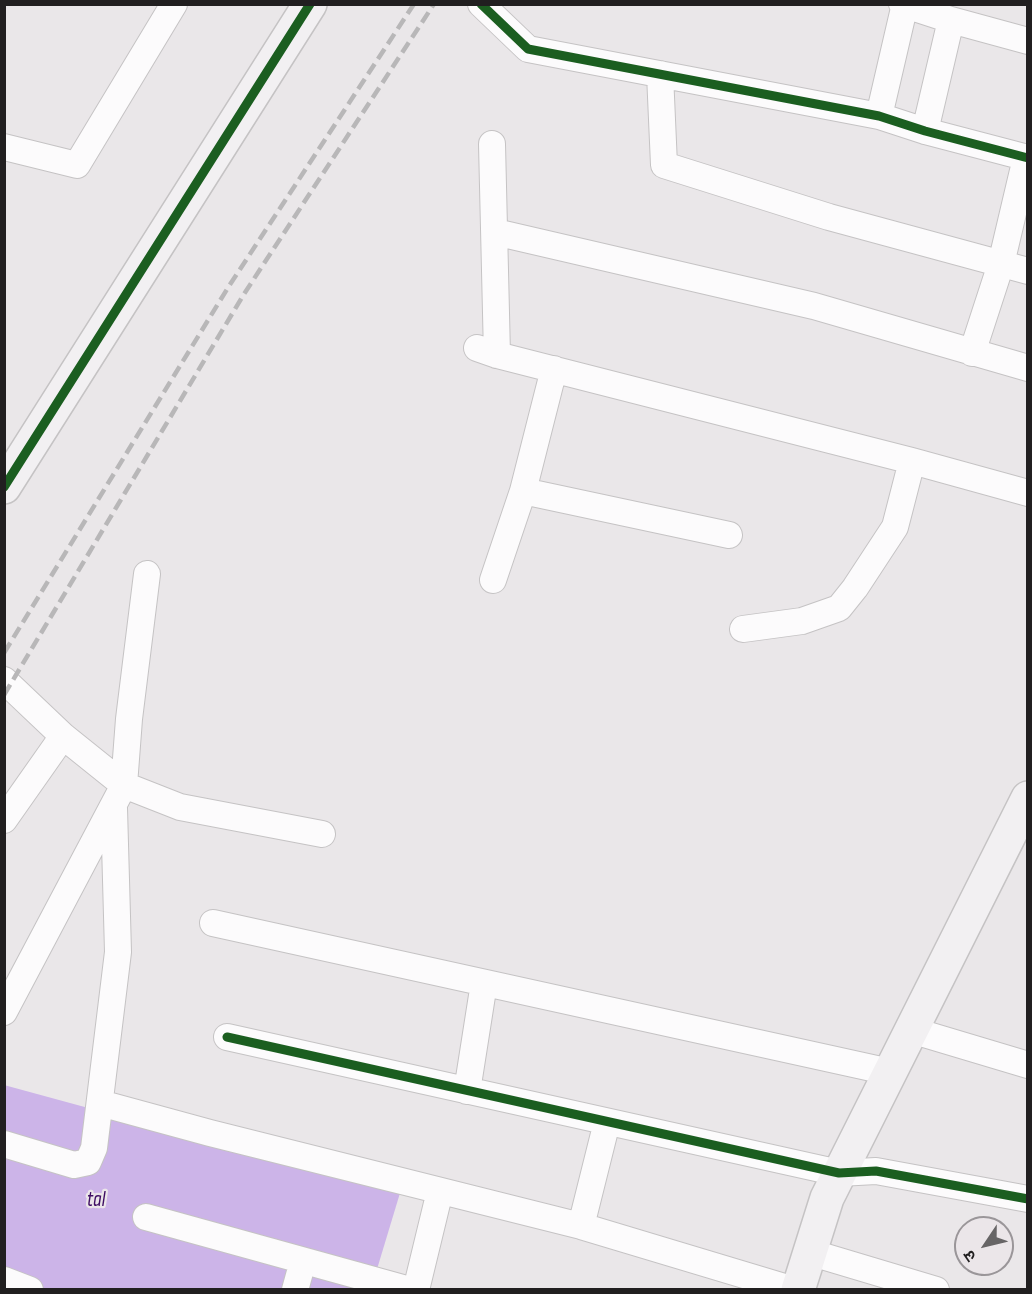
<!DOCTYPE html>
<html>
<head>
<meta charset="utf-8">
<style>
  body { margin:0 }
  #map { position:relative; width:1032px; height:1294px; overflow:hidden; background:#eae7e9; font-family:"Sofia Sans Condensed","Noto Sans Devanagari",sans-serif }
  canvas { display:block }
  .frame { position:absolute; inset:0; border:6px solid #211f20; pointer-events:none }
  .north { position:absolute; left:954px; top:1216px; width:60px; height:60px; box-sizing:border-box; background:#ebe6e9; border:2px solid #9a9699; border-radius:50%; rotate:235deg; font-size:16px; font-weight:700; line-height:24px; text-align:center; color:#211f20 }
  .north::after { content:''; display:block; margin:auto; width:21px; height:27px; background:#676566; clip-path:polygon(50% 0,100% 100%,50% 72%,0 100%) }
</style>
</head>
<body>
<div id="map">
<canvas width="1032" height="1294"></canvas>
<div class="frame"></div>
<div class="north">उ</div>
</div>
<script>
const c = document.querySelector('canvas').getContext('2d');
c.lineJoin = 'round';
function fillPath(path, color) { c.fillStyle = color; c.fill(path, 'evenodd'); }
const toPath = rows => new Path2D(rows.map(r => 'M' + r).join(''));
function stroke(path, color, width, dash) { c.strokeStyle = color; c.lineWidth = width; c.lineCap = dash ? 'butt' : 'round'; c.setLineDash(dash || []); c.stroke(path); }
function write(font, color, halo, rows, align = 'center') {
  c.font = font + ' "Sofia Sans Condensed",sans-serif'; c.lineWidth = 4.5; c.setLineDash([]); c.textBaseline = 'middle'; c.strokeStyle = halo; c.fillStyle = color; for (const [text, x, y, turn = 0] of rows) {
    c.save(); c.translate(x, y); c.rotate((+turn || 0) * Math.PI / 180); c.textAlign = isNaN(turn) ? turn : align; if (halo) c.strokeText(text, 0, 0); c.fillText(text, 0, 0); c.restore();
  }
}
fillPath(toPath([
  [4,1085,400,1193,371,1289,5,1289]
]), '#ccb4e8');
const street = toPath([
  [481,4,528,49,879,116,925,131,1028,158],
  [902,4,951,20,925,131],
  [951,20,1028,41],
  [660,74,664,165,829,217,1028,271],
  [879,116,905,4],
  [492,144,497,355],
  [4,147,77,165,174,4],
  [495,232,814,306,1028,368],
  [477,348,497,355,912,461,1028,493],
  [972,353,1001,264,1026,158],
  [523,491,729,535],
  [493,580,523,491,554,369],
  [743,629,802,621,839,608,855,588,895,527,912,461],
  [4,680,63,736,124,785,180,807,322,834],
  [4,820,63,736],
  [213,923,890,1072],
  [4,1012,124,785,129,719,147,574],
  [911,1030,1028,1065],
  [227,1037,839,1173,876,1171,1028,1199],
  [467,1091,484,983],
  [100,1103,210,1133,581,1226,794,1290],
  [4,1144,74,1165,88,1162,94,1148,118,952,114,808],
  [146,1217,410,1290],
  [581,1226,607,1122],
  [809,1252,936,1290],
  [4,1280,30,1290],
  [295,1290,303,1261],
  [416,1290,440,1191]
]);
const secondary = toPath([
  [4,487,310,4],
  [798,1290,827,1198,1028,798]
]);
stroke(street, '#c5c3c4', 28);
stroke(secondary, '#c5c3c4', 36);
stroke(street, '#fcfbfc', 26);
stroke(secondary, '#f2f0f2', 33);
stroke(toPath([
  [4,653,229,286,414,4],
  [4,695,244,294,434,4]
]), '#b8b7b8', 4.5, [12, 6]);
stroke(toPath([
  [481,4,528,49,879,116,925,131,1028,158],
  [4,487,310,4],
  [227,1037,839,1173,876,1171,1028,1199]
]), '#1b5e20', 9);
write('italic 21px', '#3e0d63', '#ebe6e9', [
  ["tal",96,1201]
]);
</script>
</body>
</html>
